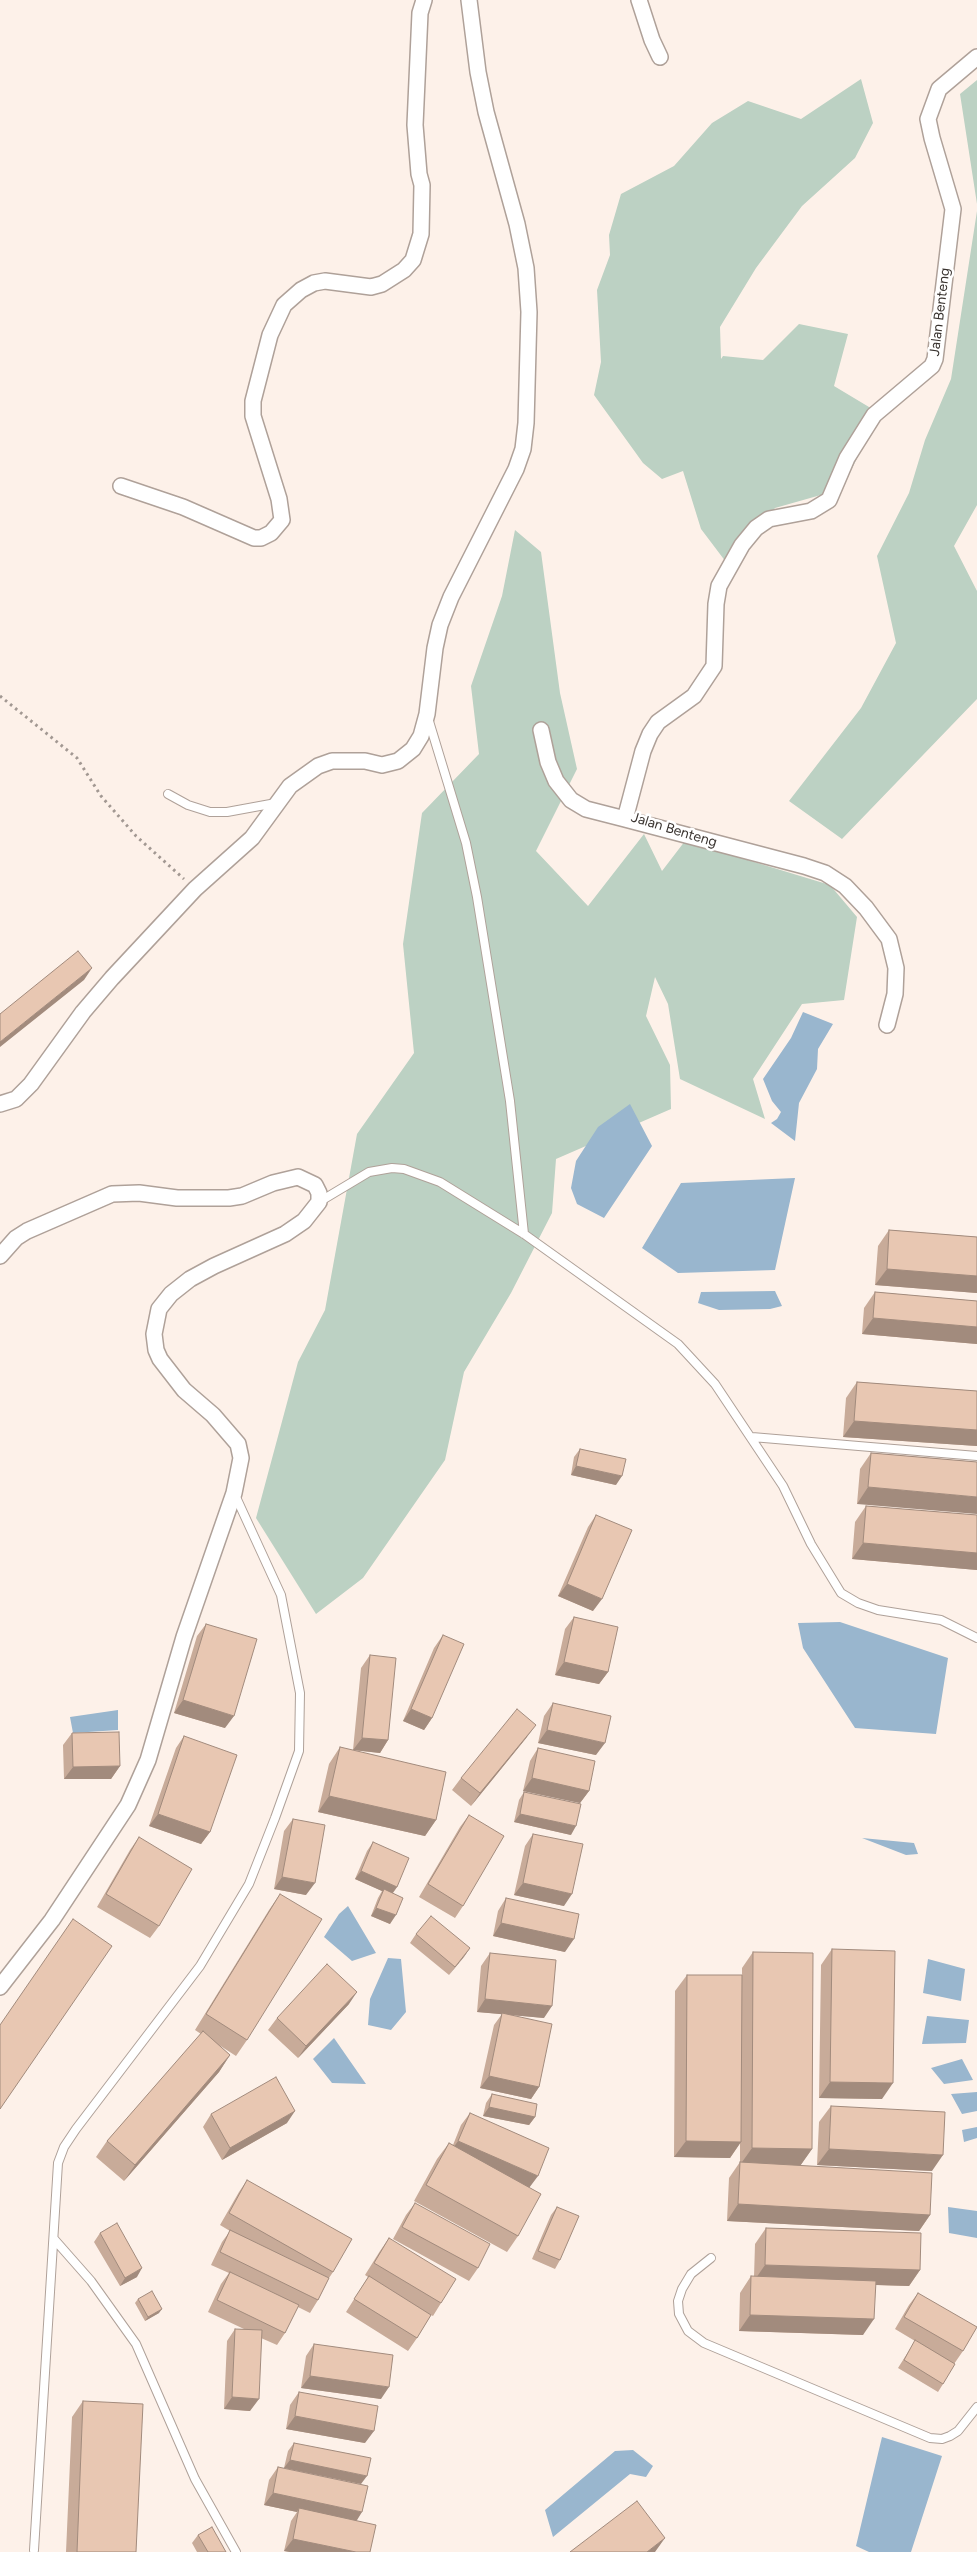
<!DOCTYPE html>
<html>
<head>
<meta charset="utf-8">
<style>
  body { margin:0 }
  canvas { display:block; background:#fdf1e9 }
</style>
</head>
<body>
<canvas width="977" height="2552"></canvas>
<script>
const c = document.querySelector('canvas').getContext('2d');
c.lineJoin = 'round';
function fillPath(path, color) { c.fillStyle = color; c.fill(path, 'evenodd'); }
const toPath = rows => new Path2D(rows.map(r => 'M' + r).join(''));
function stroke(path, color, width, dash) { c.strokeStyle = color; c.lineWidth = width; c.lineCap = dash ? 'butt' : 'round'; c.setLineDash(dash || []); c.stroke(path); }
function write(font, color, halo, rows, align = 'center') {
  c.font = font + ' Figtree,sans-serif'; c.lineWidth = 5; c.setLineDash([]); c.textBaseline = 'middle'; c.strokeStyle = halo; c.fillStyle = color; for (const [text, x, y, turn = 0] of rows) {
    c.save(); c.translate(x, y); c.rotate((+turn || 0) * Math.PI / 180); c.textAlign = isNaN(turn) ? turn : align; if (halo) c.strokeText(text, 0, 0); c.fillText(text, 0, 0); c.restore();
  }
}
fillPath(toPath([
  [861,79,873,123,855,158,802,206,756,268,720,327,721,359,723,356,763,360,799,324,848,334,834,386,879,413,842,489,775,508,729,566,701,529,683,471,662,479,643,463,594,395,601,362,597,290,610,255,609,235,621,194,674,166,712,123,748,101,801,119],
  [977,80,977,204,960,94],
  [977,211,977,505,954,546,977,591,977,699,842,839,789,801,861,708,896,643,877,556,909,493,925,440,951,379],
  [515,530,541,552,560,693,577,769,536,851,588,906,644,834,662,871,685,841,830,885,857,917,844,1000,802,1004,753,1079,765,1119,680,1079,668,1004,655,977,646,1016,670,1065,671,1109,556,1159,552,1213,511,1293,464,1372,445,1460,363,1578,316,1614,256,1518,298,1362,325,1310,357,1134,414,1053,403,944,422,813,479,754,471,686,502,596]
]), '#bcd1c3');
fillPath(toPath([
  [803,1012,833,1024,818,1049,817,1069,799,1103,795,1141,771,1123,777,1119,781,1112,772,1101,763,1079,791,1038],
  [630,1104,652,1146,604,1218,577,1204,571,1188,576,1161,598,1127],
  [795,1178,775,1270,678,1273,642,1248,681,1183],
  [775,1291,782,1306,770,1309,719,1310,698,1303,701,1292],
  [840,1622,948,1658,936,1734,855,1728,803,1648,798,1623],
  [118,1710,118,1730,73,1733,70,1717],
  [862,1838,914,1843,918,1854,906,1855],
  [348,1906,376,1953,352,1961,324,1937,339,1914],
  [388,1958,401,1959,406,2012,391,2030,368,2025,370,1999],
  [928,1959,965,1969,961,2001,923,1993],
  [927,2016,969,2020,966,2043,922,2044],
  [334,2038,366,2084,332,2083,313,2059],
  [962,2059,973,2080,944,2084,931,2068],
  [977,2092,977,2111,962,2114,951,2094],
  [977,2127,977,2138,964,2142,962,2130],
  [948,2207,977,2211,977,2238,949,2233],
  [882,2437,942,2456,911,2552,869,2552,856,2546],
  [633,2450,653,2466,646,2477,630,2474,553,2537,545,2510,615,2451]
]), '#99b6ce');
const lane = toPath([
  [428,718,466,843,477,897,510,1101,524,1234],
  [168,794,188,805,210,812,227,812,276,803],
  [319,1202,369,1172,392,1168,404,1169,440,1182,524,1234,678,1344,715,1384,783,1486,811,1544,841,1593,858,1603,878,1610,941,1620,977,1638],
  [752,1437,977,1456],
  [54,2239,91,2281,136,2344,195,2479,236,2552],
  [711,2258,691,2274,682,2289,678,2301,679,2314,688,2331,704,2343,930,2438,942,2439,950,2436,958,2431,977,2407],
  [34,2550,58,2163,64,2147,76,2129,200,1966,249,1884,275,1818,299,1751,300,1693,281,1595,235,1495]
]);
const street = toPath([
  [639,0,652,40,660,57],
  [121,486,183,507,254,538,261,538,271,533,282,520,279,499,253,416,253,401,270,335,284,305,301,290,314,283,325,281,371,287,382,284,404,270,413,260,421,234,422,185,419,174,415,125,420,13,424,0],
  [541,730,548,762,556,781,571,800,586,809,625,819],
  [887,1025,895,994,896,968,889,939,866,908,845,886,825,873,804,866,625,819,643,751,650,734,658,722,694,696,714,666,716,604,719,586,742,545,756,528,769,519,811,511,829,500,847,458,874,415,932,366,935,359,953,209,932,138,928,119,939,89,977,57],
  [0,1104,16,1099,31,1084,83,1012,112,978,195,889,252,838,290,786,318,766,332,761,365,761,382,765,398,761,413,749,421,736,427,714,435,648,440,625,451,597,516,469,523,449,526,423,529,312,526,268,517,224,486,112,478,72,469,0],
  [0,1256,16,1238,27,1231,112,1194,139,1193,177,1198,229,1198,242,1196,273,1183,298,1177,315,1185,319,1193,319,1202,304,1221,285,1234,214,1266,190,1279,171,1294,159,1309,154,1334,156,1350,160,1359,184,1390,213,1415,238,1444,241,1458,234,1493,184,1637,148,1760,128,1805,52,1920,0,1987]
]);
stroke(lane, '#afa199', 10);
stroke(street, '#afa199', 18);
stroke(toPath([
  [0,696,77,758,101,796,136,836,184,879]
]), '#a29892', 3, [2.5, 4]);
stroke(lane, '#fff', 8);
stroke(street, '#fff', 15);
fillPath(toPath([
  [889,1230,977,1237,977,1293,875,1285,878,1246],
  [875,1292,977,1301,977,1344,862,1334,864,1308],
  [857,1382,977,1391,977,1446,843,1437,846,1398],
  [580,1449,616,1485,571,1475,574,1457],
  [871,1453,977,1462,857,1504,860,1469],
  [866,1506,977,1515,977,1570,852,1559,855,1522],
  [596,1515,593,1611,558,1596,588,1527],
  [574,1617,608,1672,599,1684,555,1675,565,1629],
  [206,1624,225,1728,174,1713,197,1636],
  [443,1635,432,1718,424,1730,403,1721,434,1648],
  [370,1655,388,1740,380,1753,353,1750,361,1668],
  [553,1703,596,1755,538,1743,544,1716],
  [72,1733,120,1766,111,1779,64,1779,63,1745],
  [184,1736,210,1832,201,1844,149,1826,176,1748],
  [527,1737,471,1806,452,1790,461,1778],
  [340,1747,436,1820,425,1836,318,1812,329,1764],
  [538,1748,589,1791,580,1803,523,1791,530,1761],
  [524,1792,571,1835,514,1822,519,1800],
  [469,1815,463,1906,455,1918,419,1897,460,1827],
  [293,1819,306,1895,274,1889,284,1831],
  [533,1834,564,1906,514,1895,525,1846],
  [139,1837,159,1926,150,1938,97,1907,130,1850],
  [373,1842,397,1887,393,1893,390,1924,371,1916,378,1898,382,1891,355,1879,367,1851],
  [280,1894,247,2040,236,2056,219,2045,230,2055,219,2072,124,2181,96,2157,107,2141,201,2034,195,2030,269,1910],
  [506,1898,565,1952,493,1936,498,1911],
  [416,1934,470,1948,449,1975,410,1943],
  [832,1949,882,2099,819,2098,821,1965],
  [753,1952,812,2149,800,2166,930,2215,919,2231,727,2221,729,2178,740,2162,740,2143,730,2158,674,2157,675,1991,687,1975,742,1975,742,1968],
  [490,1953,544,2018,512,2015,539,2087,531,2099,480,2088,494,2025,502,2014,477,2012,481,1966],
  [349,2004,298,2058,268,2030,277,2018],
  [492,2094,535,2117,529,2125,483,2116,486,2103],
  [831,2106,932,2171,817,2165,819,2122],
  [470,2113,529,2188,518,2236,507,2252,414,2201,437,2159,449,2143,453,2145,461,2125],
  [211,2114,287,2123,222,2160,203,2127],
  [247,2180,333,2272,329,2278,318,2300,310,2313,298,2307,285,2333,277,2345,261,2338,250,2411,224,2409,227,2341,235,2329,244,2329,208,2312,221,2284,229,2273,211,2265,222,2242,230,2231,220,2225,239,2192],
  [415,2203,478,2268,469,2281,393,2239,406,2215],
  [557,2207,560,2260,555,2269,532,2259,551,2215],
  [766,2228,920,2270,909,2286,875,2285,863,2335,739,2331,740,2293,751,2276,754,2277,755,2244],
  [100,2233,137,2277,120,2286,94,2242],
  [389,2238,441,2303,433,2316,431,2315,417,2338,408,2351,346,2312,368,2277,365,2275,380,2251],
  [918,2293,963,2351,954,2364,943,2384,938,2392,898,2368,915,2341,895,2329,909,2305],
  [138,2299,159,2313,145,2321,135,2303],
  [314,2344,381,2399,301,2388,306,2356],
  [299,2392,365,2443,286,2429,290,2405],
  [83,2401,136,2552,66,2552,72,2417],
  [294,2443,361,2484,284,2468,288,2451],
  [278,2467,356,2521,370,2552,290,2552,284,2551,291,2521,297,2512,264,2505,269,2480],
  [198,2535,226,2552,197,2552,192,2543]
]), '#c8ab99');
fillPath(toPath([
  [92,968,84,980,0,1047,0,1042],
  [887,1269,977,1276,977,1293,875,1285],
  [873,1318,977,1327,977,1344,862,1334],
  [854,1421,977,1430,977,1446,843,1437],
  [576,1466,622,1476,616,1485,571,1475],
  [868,1487,977,1497,977,1514,857,1504],
  [863,1543,977,1553,977,1570,852,1559],
  [567,1584,602,1599,593,1611,558,1596],
  [564,1662,608,1672,599,1684,555,1675],
  [183,1700,234,1716,225,1728,174,1713],
  [411,1709,432,1718,424,1730,403,1721],
  [536,1725,527,1737,471,1806,480,1793],
  [547,1730,605,1743,596,1755,538,1743],
  [362,1738,388,1740,380,1753,353,1750],
  [120,1766,111,1779,64,1779,73,1767],
  [532,1778,589,1791,580,1803,523,1791],
  [329,1796,436,1820,425,1836,318,1812],
  [158,1814,210,1832,201,1844,149,1826],
  [520,1814,576,1826,571,1835,514,1822],
  [361,1871,397,1887,391,1895,355,1879],
  [282,1877,315,1883,306,1895,274,1889],
  [523,1883,572,1894,564,1906,514,1895],
  [376,1908,396,1915,390,1924,371,1916],
  [501,1923,574,1939,565,1952,493,1936],
  [470,1948,464,1957,449,1975,455,1967],
  [357,1992,349,2004,298,2058,306,2046],
  [485,1999,552,2006,544,2018,477,2012],
  [230,2055,219,2072,124,2181,135,2165],
  [489,2076,539,2087,531,2099,480,2088],
  [830,2082,893,2083,882,2099,819,2098],
  [489,2107,535,2117,529,2125,483,2116],
  [295,2111,287,2123,222,2160,230,2148],
  [458,2141,538,2176,529,2188,449,2154],
  [686,2141,741,2142,730,2158,674,2157],
  [752,2148,812,2149,800,2166,740,2165],
  [829,2149,943,2155,932,2171,817,2165],
  [738,2204,930,2215,919,2231,727,2221],
  [765,2265,920,2270,909,2286,754,2281],
  [142,2268,137,2277,120,2286,125,2278],
  [162,2309,159,2313,145,2321,148,2317],
  [750,2315,874,2319,863,2335,739,2331],
  [310,2376,389,2387,381,2399,301,2388],
  [232,2397,259,2399,250,2411,224,2409],
  [295,2416,374,2431,365,2443,286,2429],
  [290,2460,367,2476,361,2484,284,2468],
  [273,2493,362,2512,354,2525,299,2508,297,2512,264,2505],
  [665,2538,655,2552,647,2552],
  [293,2539,356,2552,290,2552,284,2551]
]), '#a28b7d');
const building = toPath([
  [78,951,92,968,0,1042,0,1014,78,951],
  [889,1230,977,1237,977,1276,887,1269,889,1230],
  [875,1292,977,1301,977,1327,873,1318,875,1292],
  [857,1382,977,1391,977,1430,854,1421,857,1382],
  [580,1449,626,1459,622,1476,576,1466,580,1449],
  [871,1453,977,1462,977,1497,868,1487,871,1453],
  [866,1506,977,1515,977,1553,863,1543,866,1506],
  [596,1515,632,1530,602,1599,567,1584,596,1515],
  [574,1617,618,1627,608,1672,564,1662,574,1617],
  [206,1624,257,1639,234,1716,183,1700,206,1624],
  [443,1635,464,1644,432,1718,411,1709,443,1635],
  [370,1655,396,1658,388,1740,362,1738,370,1655],
  [553,1703,611,1716,605,1743,547,1730,553,1703],
  [517,1709,536,1725,480,1793,461,1778,517,1709],
  [119,1732,120,1766,73,1767,72,1733,119,1732],
  [184,1736,237,1755,210,1832,158,1814,184,1736],
  [340,1747,446,1772,436,1820,329,1796,340,1747],
  [538,1748,595,1761,589,1791,532,1778,538,1748],
  [524,1792,581,1804,576,1826,520,1814,524,1792],
  [469,1815,504,1836,463,1906,428,1884,469,1815],
  [293,1819,325,1825,315,1883,282,1877,293,1819],
  [533,1834,583,1844,572,1894,523,1883,533,1834],
  [139,1837,192,1869,159,1926,106,1894,139,1837],
  [373,1842,409,1858,397,1887,361,1871,373,1842],
  [384,1889,403,1898,396,1915,376,1908,384,1889],
  [280,1894,322,1919,247,2040,206,2014,280,1894],
  [506,1898,579,1914,574,1939,501,1923,506,1898],
  [431,1916,470,1948,455,1967,416,1934,431,1916],
  [73,1919,112,1946,0,2109,0,2025,73,1919],
  [832,1949,895,1951,893,2083,830,2082,832,1949],
  [753,1952,813,1953,812,2149,752,2148,753,1952],
  [490,1953,556,1960,552,2006,485,1999,490,1953],
  [327,1964,357,1992,306,2046,277,2018,327,1964],
  [687,1975,742,1975,741,2142,686,2141,687,1975],
  [502,2013,552,2024,539,2087,489,2076,502,2013],
  [203,2031,230,2055,135,2165,107,2141,203,2031],
  [276,2077,295,2111,230,2148,211,2114,276,2077],
  [492,2094,537,2104,535,2117,489,2107,492,2094],
  [831,2106,945,2112,943,2155,829,2149,831,2106],
  [470,2113,549,2148,538,2176,458,2141,470,2113],
  [449,2143,541,2194,518,2236,426,2185,449,2143],
  [740,2162,932,2173,930,2215,738,2204,740,2162],
  [247,2180,352,2239,333,2272,229,2213,247,2180],
  [415,2203,490,2244,478,2268,402,2227,415,2203],
  [557,2207,579,2216,560,2260,538,2251,557,2207],
  [117,2223,142,2268,125,2278,100,2233,117,2223],
  [766,2228,921,2233,920,2270,765,2265,766,2228],
  [230,2230,329,2278,318,2300,220,2252,230,2230],
  [389,2238,456,2279,441,2303,374,2263,389,2238],
  [230,2272,299,2305,285,2333,217,2300,230,2272],
  [369,2276,431,2315,417,2338,354,2299,369,2276],
  [751,2276,876,2281,874,2319,750,2315,751,2276],
  [152,2291,162,2309,148,2317,138,2299,152,2291],
  [918,2293,977,2327,963,2351,904,2317,918,2293],
  [235,2329,262,2330,259,2399,232,2397,235,2329],
  [915,2340,955,2364,943,2384,904,2360,915,2340],
  [314,2344,393,2355,389,2387,310,2376,314,2344],
  [299,2392,378,2406,374,2431,295,2416,299,2392],
  [83,2401,143,2404,136,2552,77,2552,83,2401],
  [294,2443,371,2458,367,2476,290,2460,294,2443],
  [278,2467,368,2486,362,2512,273,2493,278,2467],
  [637,2501,665,2538,647,2552,570,2552,637,2501],
  [299,2508,376,2525,370,2552,356,2552,293,2539,299,2508],
  [212,2527,226,2552,208,2552,198,2535,212,2527]
]);
fillPath(building, '#e8c7b2');
stroke(building, '#a28b7d', 1);
write('14px', '#39332f', '#fff', [
  ["Jalan Benteng",940,312,-83],
  ["Jalan Benteng",674,830,17]
]);
</script>
</body>
</html>
